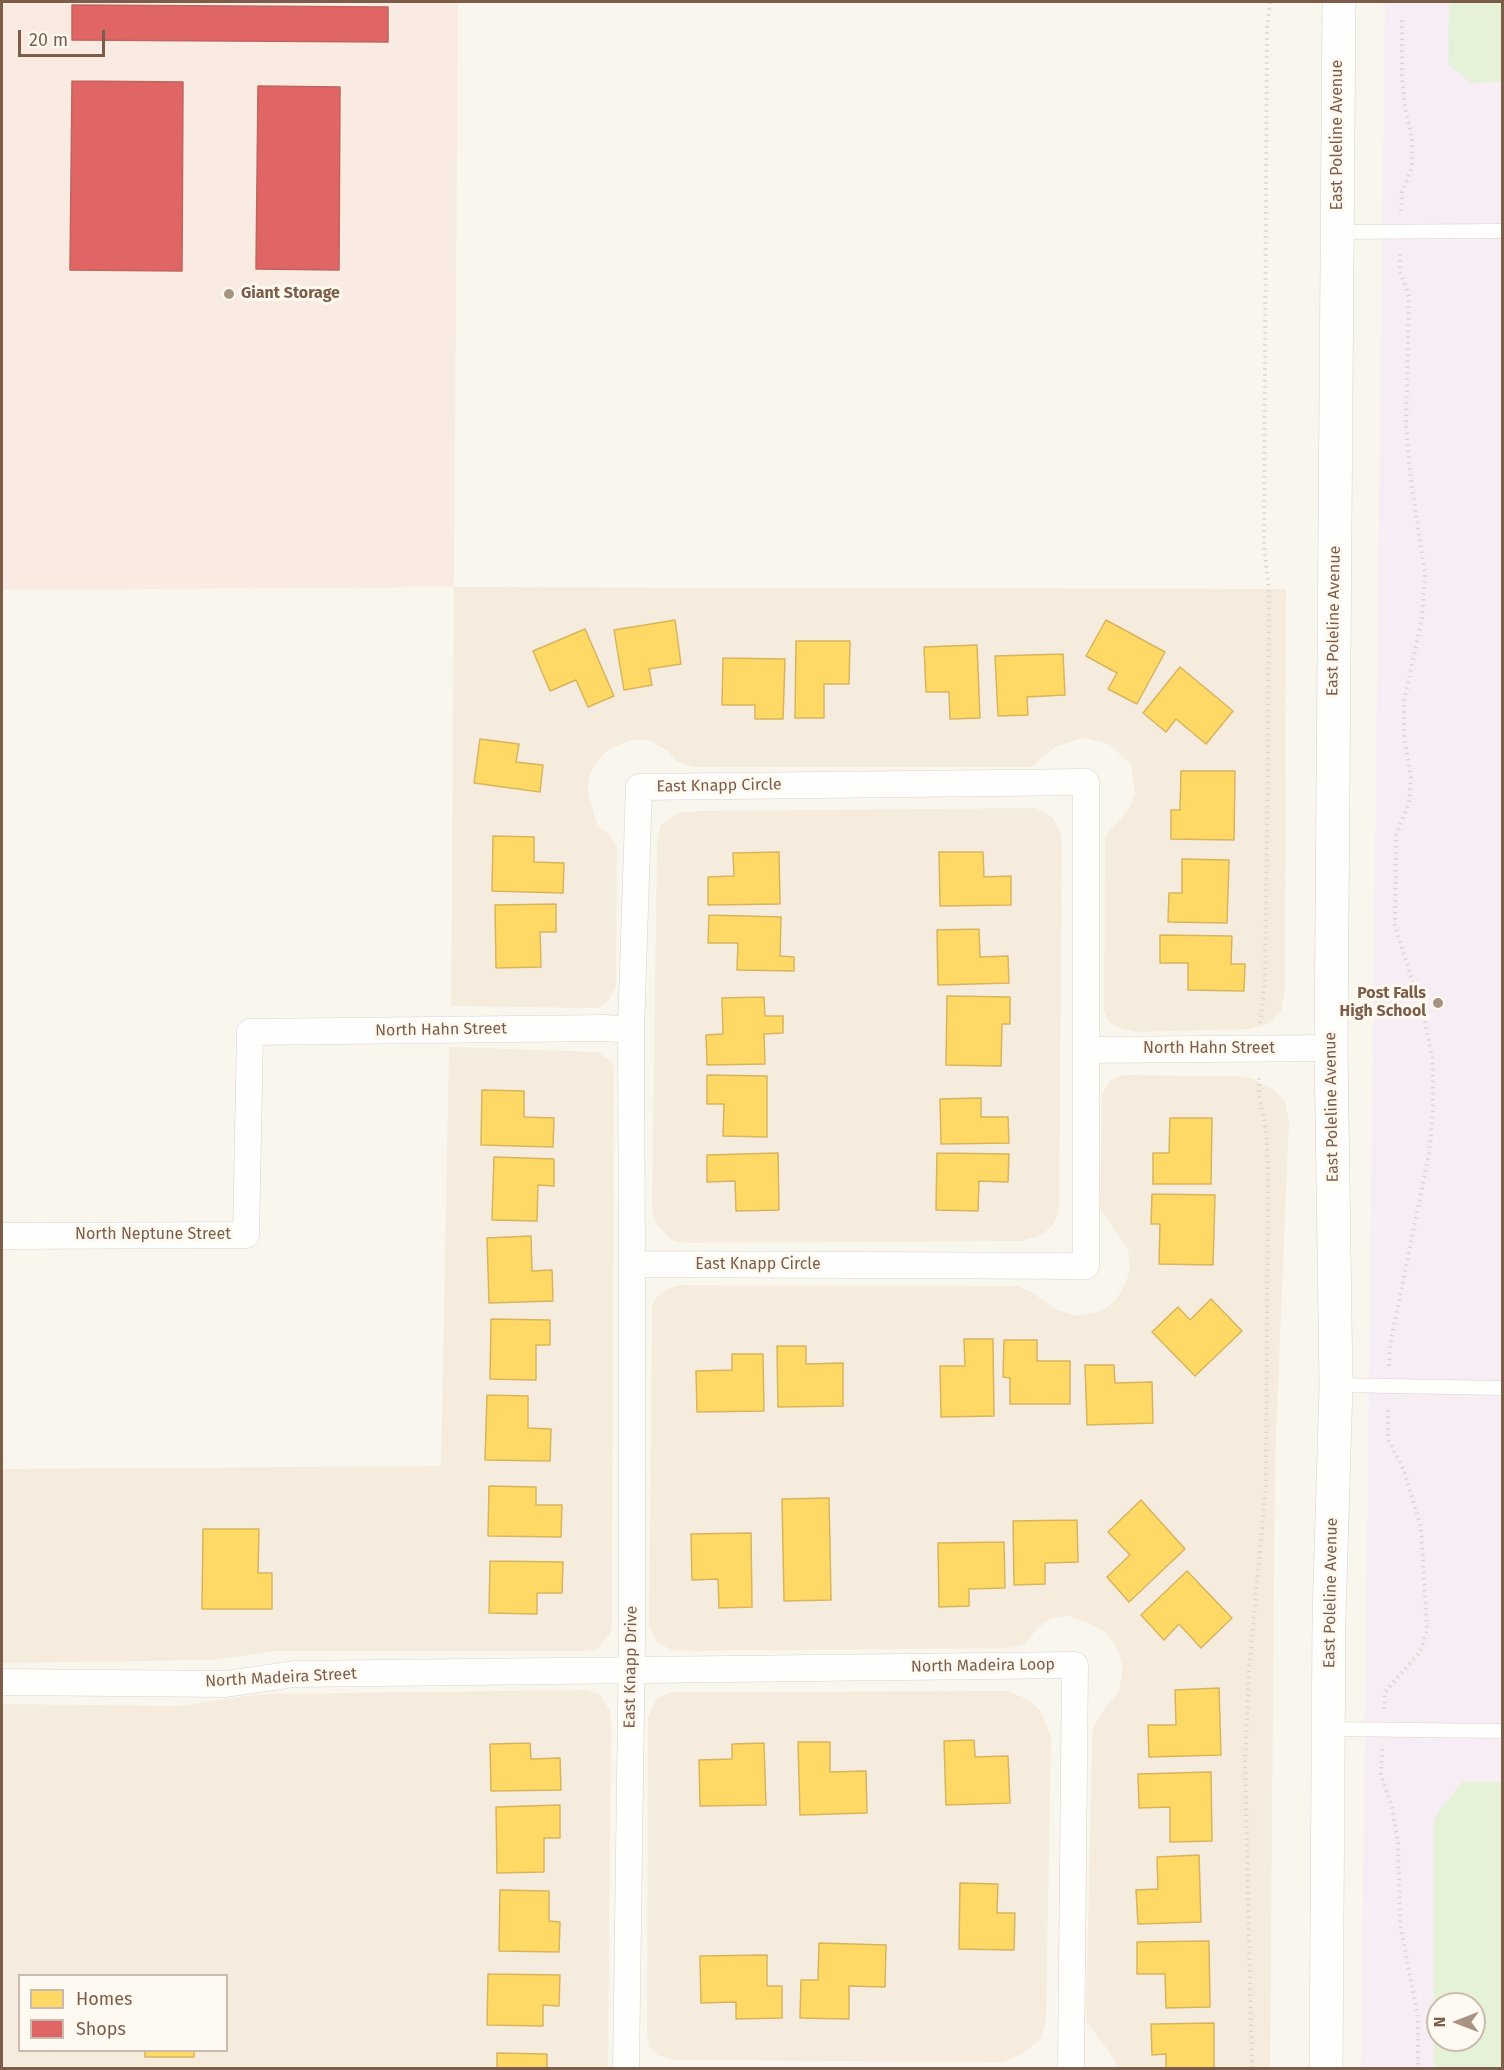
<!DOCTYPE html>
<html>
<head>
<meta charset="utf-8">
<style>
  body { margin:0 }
  #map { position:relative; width:1504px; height:2070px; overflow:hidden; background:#f9f6ee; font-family:"Fira Sans",sans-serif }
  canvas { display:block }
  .frame { position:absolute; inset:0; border:3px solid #7c5d49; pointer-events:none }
  .legend { position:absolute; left:18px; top:1974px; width:210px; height:78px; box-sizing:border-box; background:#fffaf1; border:2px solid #cbbbae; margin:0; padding:8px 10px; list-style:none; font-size:18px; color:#7c5d49 }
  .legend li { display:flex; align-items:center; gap:12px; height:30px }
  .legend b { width:30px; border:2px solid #cbbbae }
  .north { position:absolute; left:1426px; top:1992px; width:60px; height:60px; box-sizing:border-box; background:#fffaf1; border:2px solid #cbbbae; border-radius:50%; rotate:270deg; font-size:16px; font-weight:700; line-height:24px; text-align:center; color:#7c5d49 }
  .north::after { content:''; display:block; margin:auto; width:21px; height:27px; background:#a89383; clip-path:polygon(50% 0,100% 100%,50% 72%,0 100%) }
  .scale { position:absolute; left:18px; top:30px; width:87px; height:27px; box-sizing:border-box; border:3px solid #7c5d49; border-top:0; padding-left:8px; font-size:18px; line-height:21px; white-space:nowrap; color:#7c5d49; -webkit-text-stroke:4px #fffaf1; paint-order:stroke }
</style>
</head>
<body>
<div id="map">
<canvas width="1504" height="2070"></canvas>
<div class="frame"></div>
<ul class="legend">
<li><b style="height:16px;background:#ffd966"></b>Homes</li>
<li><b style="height:16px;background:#e06666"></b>Shops</li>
</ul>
<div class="north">N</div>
<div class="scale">20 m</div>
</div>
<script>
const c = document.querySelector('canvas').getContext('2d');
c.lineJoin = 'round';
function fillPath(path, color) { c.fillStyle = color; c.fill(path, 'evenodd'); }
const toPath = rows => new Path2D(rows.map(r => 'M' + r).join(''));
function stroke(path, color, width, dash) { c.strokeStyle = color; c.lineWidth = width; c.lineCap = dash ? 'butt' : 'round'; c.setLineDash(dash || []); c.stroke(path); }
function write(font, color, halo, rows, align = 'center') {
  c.font = font + ' "Fira Sans",sans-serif'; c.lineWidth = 6; c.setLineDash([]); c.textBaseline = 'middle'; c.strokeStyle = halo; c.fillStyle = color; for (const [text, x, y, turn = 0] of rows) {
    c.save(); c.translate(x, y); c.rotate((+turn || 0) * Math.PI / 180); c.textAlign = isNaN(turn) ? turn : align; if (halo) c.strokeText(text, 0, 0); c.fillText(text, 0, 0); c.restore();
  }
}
fillPath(toPath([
  [454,587,1286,589,1285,989,1281,1012,1267,1024,1249,1029,1135,1032,1118,1028,1108,1021,1104,1011,1105,836,1129,809,1135,794,1131,765,1109,744,1083,738,1057,746,1031,767,693,767,677,761,666,750,648,740,631,740,609,749,597,761,589,777,588,792,597,825,609,834,617,847,616,985,609,1000,600,1007,593,1008,451,1006],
  [1036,808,1053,818,1060,831,1062,847,1059,1213,1053,1225,1042,1235,1021,1241,683,1243,670,1239,656,1224,652,1210,657,840,661,824,678,813,698,811],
  [449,1047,598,1052,611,1061,614,1067,612,1625,609,1635,598,1648,589,1651,276,1651,213,1660,2,1663,2,1469,441,1466],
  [1123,1075,1238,1076,1253,1079,1274,1090,1285,1102,1289,1122,1275,1461,1270,2068,1118,2068,1110,2053,1086,2021,1092,1739,1094,1727,1102,1712,1118,1693,1123,1670,1118,1650,1105,1632,1091,1624,1069,1616,1050,1619,1037,1629,1025,1644,1010,1648,696,1651,672,1650,657,1643,649,1625,652,1307,657,1297,666,1289,680,1285,1017,1286,1031,1292,1057,1310,1078,1316,1102,1311,1115,1301,1126,1283,1130,1267,1128,1249,1100,1209,1102,1093,1110,1080],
  [586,1690,600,1695,610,1711,611,1726,608,2068,2,2068,2,1704,178,1706,261,1694],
  [20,1976,226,1976,226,2050,20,2050],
  [1008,1691,1027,1699,1040,1710,1051,1737,1046,2019,1041,2039,1023,2053,1004,2062,675,2060,659,2056,649,2047,647,2033,648,1717,657,1698,671,1692]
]), '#f6ecde');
fillPath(toPath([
  [2,2,458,2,454,587,2,590]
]), '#f9ebe1');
fillPath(toPath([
  [1385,2,1502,2,1502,2068,1361,2068],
  [1438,2004,1474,2004,1474,2040,1438,2040]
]), '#f6edf5');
fillPath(toPath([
  [1449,2,1502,2,1502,82,1471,83,1448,64],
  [1462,1782,1502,1782,1502,2068,1434,2068,1434,1819],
  [1438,2004,1474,2004,1474,2040,1438,2040]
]), '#e5f2d7');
const homes = toPath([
  [675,620,681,664,649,669,652,685,624,690,614,630,675,620],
  [1106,620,1165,652,1137,704,1108,689,1117,673,1086,656,1106,620],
  [585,629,614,696,588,707,576,680,550,691,533,651,585,629],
  [796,641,850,641,849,684,824,684,824,718,795,718,796,641],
  [977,645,980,718,950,719,949,692,926,692,924,647,977,645],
  [1063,654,1065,695,1027,697,1028,715,998,716,995,656,1063,654],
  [723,658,785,659,783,719,755,719,755,705,722,705,723,658],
  [1180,667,1233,711,1206,744,1176,719,1166,732,1143,713,1180,667],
  [480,739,519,744,516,762,543,765,540,792,474,783,480,739],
  [1181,771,1235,771,1234,840,1171,839,1171,810,1180,810,1181,771],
  [493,836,534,837,534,862,564,863,563,893,492,891,493,836],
  [779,852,780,904,708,905,708,877,734,876,733,853,779,852],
  [939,852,983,852,984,877,1011,876,1011,905,940,906,939,852],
  [1182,859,1229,860,1227,923,1168,922,1169,893,1182,893,1182,859],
  [556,904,556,932,540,932,541,967,496,968,495,905,556,904],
  [709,915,781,917,780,956,794,957,794,971,737,970,738,943,708,943,709,915],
  [979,929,980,957,1008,956,1009,983,938,985,937,930,979,929],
  [1160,935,1232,936,1231,964,1245,964,1244,991,1188,990,1188,963,1160,963,1160,935],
  [947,996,1010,997,1010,1024,1002,1024,1001,1066,946,1065,947,996],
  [764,997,765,1016,783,1016,783,1033,764,1034,765,1064,707,1065,706,1035,723,1034,722,998,764,997],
  [707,1075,767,1076,767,1137,723,1136,724,1104,707,1104,707,1075],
  [482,1090,524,1091,524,1117,554,1118,553,1147,481,1145,482,1090],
  [981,1098,981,1117,1008,1117,1009,1143,941,1144,940,1099,981,1098],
  [1170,1118,1212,1118,1211,1184,1153,1184,1153,1153,1169,1153,1170,1118],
  [778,1153,779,1210,736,1211,735,1181,707,1182,707,1155,778,1153],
  [937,1153,1009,1154,1008,1182,979,1181,978,1211,936,1210,937,1153],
  [494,1157,554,1159,554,1186,538,1185,537,1221,492,1220,494,1157],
  [1152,1194,1215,1195,1213,1265,1159,1264,1160,1224,1151,1224,1152,1194],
  [531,1236,532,1271,552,1270,553,1301,489,1303,487,1238,531,1236],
  [1211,1299,1242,1331,1195,1376,1152,1332,1178,1307,1190,1320,1211,1299],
  [491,1319,550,1320,550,1345,536,1345,536,1380,490,1379,491,1319],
  [964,1339,993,1339,994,1416,941,1417,940,1366,965,1366,964,1339],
  [1004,1340,1037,1340,1037,1361,1070,1361,1070,1404,1010,1404,1010,1378,1003,1377,1004,1340],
  [777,1346,806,1346,806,1364,843,1363,843,1406,778,1407,777,1346],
  [732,1354,763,1354,764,1411,697,1412,696,1371,732,1370,732,1354],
  [1085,1365,1114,1365,1115,1383,1152,1382,1153,1423,1087,1425,1085,1365],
  [487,1395,528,1396,528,1428,551,1429,550,1461,485,1460,487,1395],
  [489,1486,536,1487,536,1505,562,1505,561,1537,488,1536,489,1486],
  [829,1498,831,1600,784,1601,782,1499,829,1498],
  [1141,1500,1185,1549,1129,1602,1107,1577,1130,1555,1108,1532,1141,1500],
  [1077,1520,1078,1562,1045,1563,1045,1584,1014,1585,1013,1521,1077,1520],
  [203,1529,259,1529,258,1573,272,1573,272,1609,202,1609,203,1529],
  [751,1533,752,1607,719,1608,718,1579,692,1580,691,1534,751,1533],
  [1004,1542,1005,1588,969,1589,969,1606,939,1607,938,1543,1004,1542],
  [490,1561,563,1562,562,1593,537,1593,537,1614,489,1613,490,1561],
  [1187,1571,1232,1618,1201,1648,1179,1624,1164,1640,1141,1615,1187,1571],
  [1219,1688,1221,1755,1149,1757,1148,1725,1176,1725,1175,1690,1219,1688],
  [974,1740,975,1757,1008,1756,1010,1803,946,1805,944,1741,974,1740],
  [798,1742,830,1742,830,1772,866,1771,867,1813,800,1815,798,1742],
  [530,1743,531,1759,560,1758,561,1790,491,1791,490,1744,530,1743],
  [764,1743,766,1805,700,1806,699,1760,732,1759,732,1744,764,1743],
  [1211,1772,1212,1841,1170,1842,1170,1807,1139,1808,1138,1774,1211,1772],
  [560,1805,560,1838,544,1838,544,1872,497,1873,496,1807,560,1805],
  [1199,1855,1201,1922,1138,1924,1136,1890,1158,1889,1157,1857,1199,1855],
  [960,1883,998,1884,997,1913,1015,1913,1014,1950,959,1949,960,1883],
  [500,1890,549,1891,549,1921,560,1922,559,1952,499,1951,500,1890],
  [1209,1941,1210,2007,1166,2008,1165,1974,1137,1974,1137,1942,1209,1941],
  [819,1943,886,1945,885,1987,849,1986,849,2019,800,2018,801,1980,818,1980,819,1943],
  [767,1955,767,1986,782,1986,782,2018,736,2019,736,2002,701,2003,700,1956,767,1955],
  [488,1974,560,1975,559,2006,543,2005,543,2026,487,2025,488,1974],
  [1214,2023,1214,2068,1166,2068,1166,2054,1152,2055,1151,2024,1214,2023],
  [145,2050,194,2050,194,2057,145,2057,145,2050],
  [497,2053,547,2054,547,2068,497,2068,497,2053]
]);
fillPath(homes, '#ffd966');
stroke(homes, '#d8b45d', 1.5);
const shops = toPath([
  [72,5,388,7,388,42,72,40,72,5],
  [72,81,183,82,182,271,70,270,72,81],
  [258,86,340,87,339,270,256,269,258,86]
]);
fillPath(shops, '#e06666');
stroke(shops, '#c2635d', 1.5);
const lane = toPath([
  [1338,232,1502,231],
  [1336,1385,1502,1388],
  [1328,1729,1502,1731]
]);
const street = toPath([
  [1086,782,1086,1266,632,1264,631,1030,639,787,1086,782],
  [1087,1050,1331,1048],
  [2,1236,246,1235,250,1032,605,1028,631,1030],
  [2,1682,226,1684,294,1674,1075,1665,1071,2068],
  [626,2068,632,1638,632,1264]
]);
const secondary = toPath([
  [1326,2068,1329,1618,1336,1385,1331,1048,1339,2]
]);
stroke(lane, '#d9d3cc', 15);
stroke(street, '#d9d3cc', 27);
stroke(secondary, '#d9d2c9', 34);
stroke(toPath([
  [1401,211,1402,192,1412,168,1412,137,1405,108,1402,77,1402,18],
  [1260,1023,1265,985,1268,760,1269,592,1264,545,1267,27,1270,2],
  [1389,1366,1390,1345,1429,1154,1433,1109,1433,1062,1425,1022,1395,925,1396,835,1409,803,1411,776,1404,738,1404,701,1422,618,1425,575,1411,480,1406,427,1409,296,1400,272,1400,252],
  [1384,1709,1385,1692,1420,1652,1427,1631,1421,1527,1404,1471,1388,1439,1388,1407],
  [1382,1749,1381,1775,1392,1807,1398,1844,1400,1923,1418,2018,1418,2068],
  [1252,2068,1245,1761,1249,1672,1266,1484,1268,1168,1266,1131,1259,1096,1259,1075]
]), '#ded6d1', 4, [1.5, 4.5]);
stroke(lane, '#fefefc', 14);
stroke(street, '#fefefc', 26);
stroke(secondary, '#fefefc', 33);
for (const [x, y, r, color] of [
  [229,294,6,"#a89383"],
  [1438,1003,6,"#a89383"]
]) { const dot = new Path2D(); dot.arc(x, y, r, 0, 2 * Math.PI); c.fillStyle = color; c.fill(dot); stroke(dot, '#fffaf1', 2); }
write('16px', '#7c5d49', '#fffaf1', [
  ["East Poleline Avenue",1338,135,-90],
  ["East Poleline Avenue",1334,621,-89],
  ["East Knapp Circle",719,786,-1],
  ["North Hahn Street",441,1030,-1],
  ["North Hahn Street",1209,1049],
  ["East Poleline Avenue",1332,1107,-91],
  ["North Neptune Street",153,1235],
  ["East Knapp Circle",758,1265],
  ["East Poleline Avenue",1331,1593,-89],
  ["North Madeira Loop",983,1666,-1],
  ["East Knapp Drive",631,1667,-89],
  ["North Madeira Street",281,1678,-3]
]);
write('bold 16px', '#7c5d49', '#fffaf1', [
  ["Giant Storage",241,294],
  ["Post Falls",1426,994,"right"],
  ["High School",1426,1012,"right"]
], 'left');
</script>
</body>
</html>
